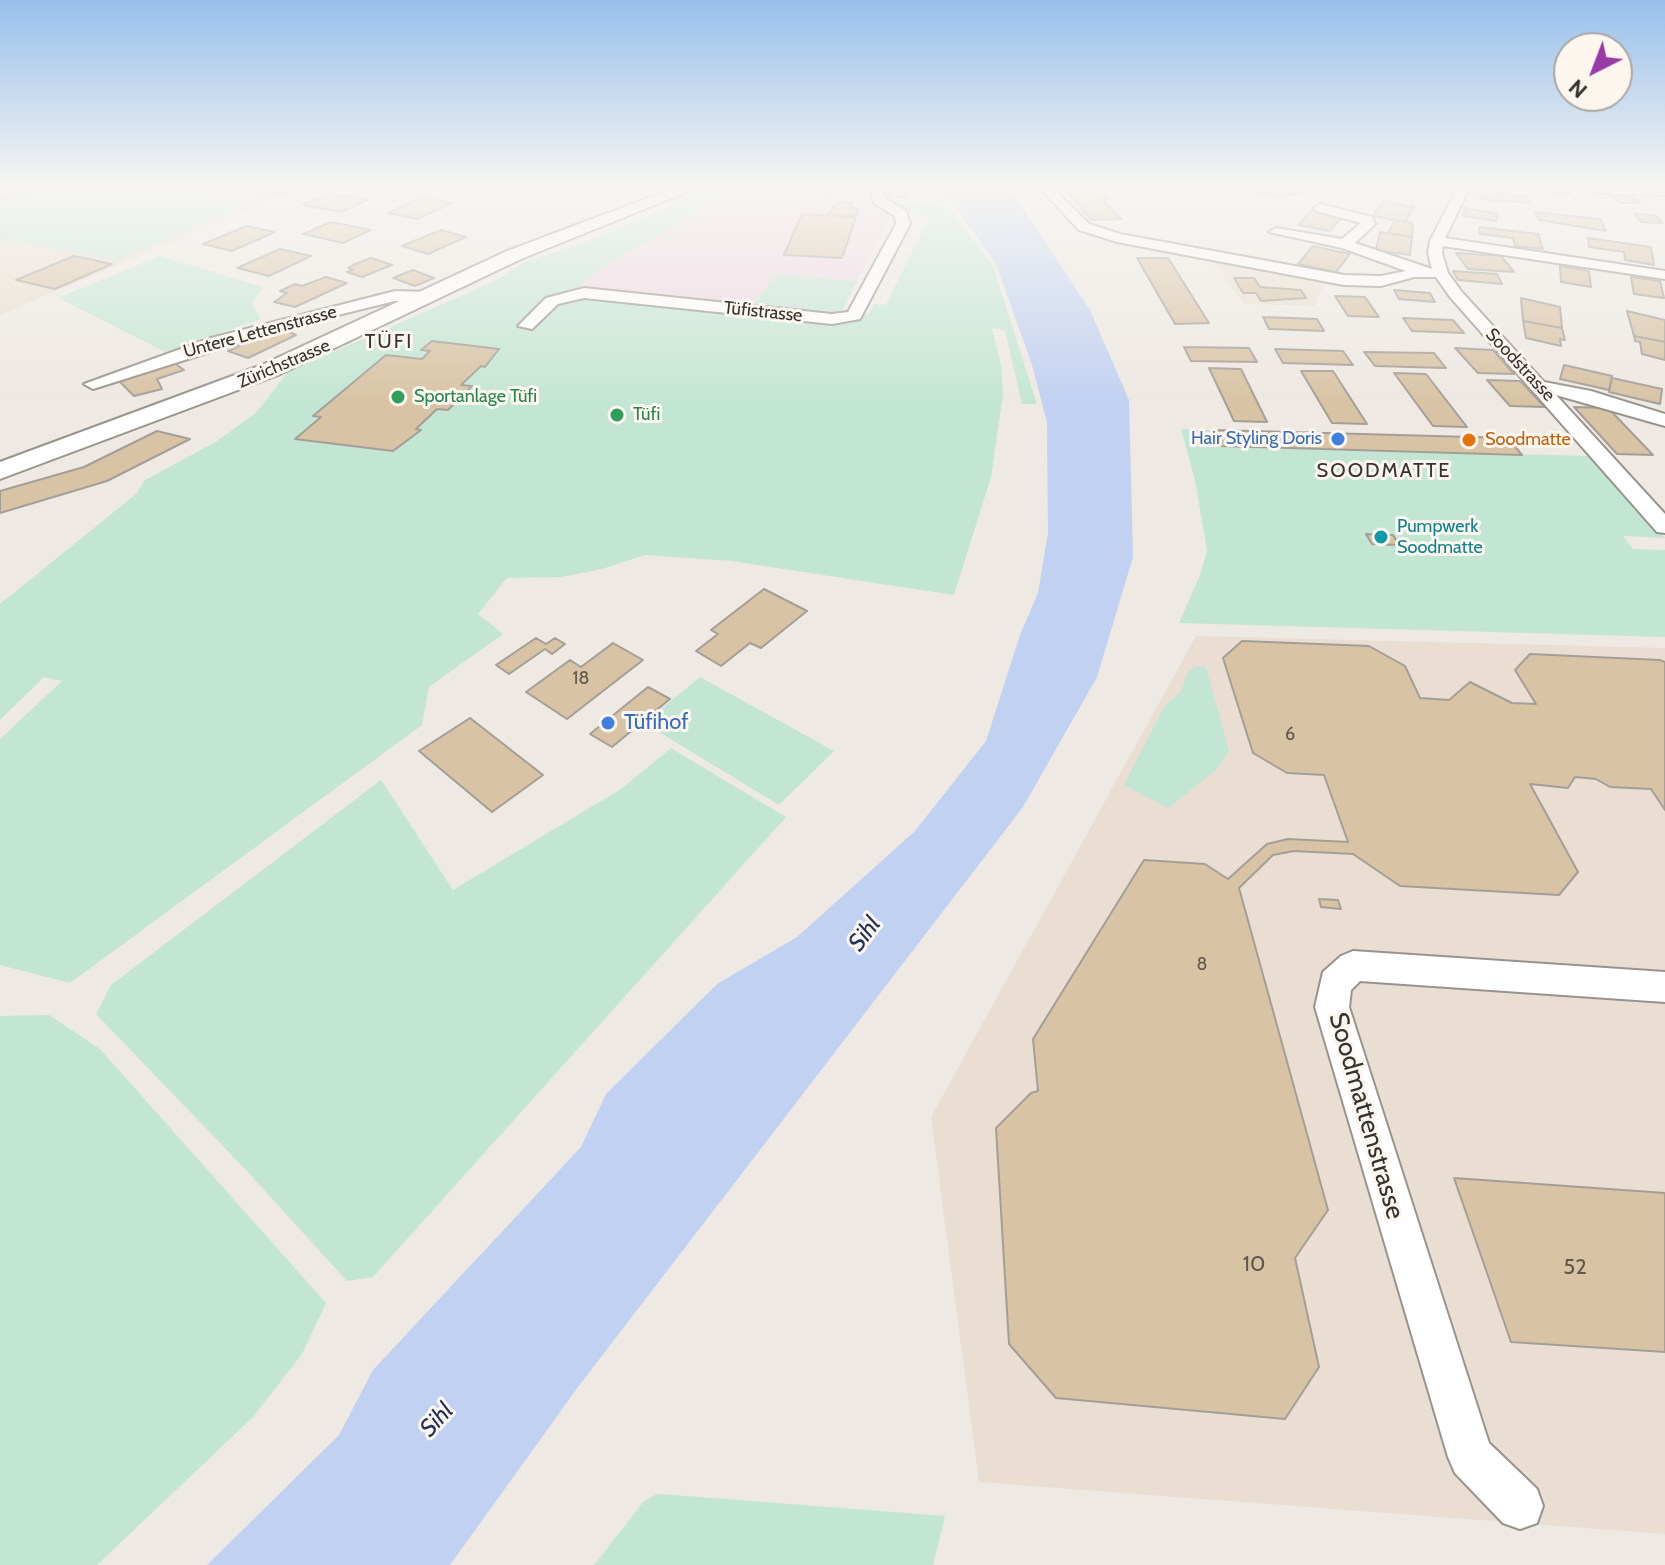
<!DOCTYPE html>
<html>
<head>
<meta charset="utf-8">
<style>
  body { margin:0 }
  #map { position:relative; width:1665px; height:1565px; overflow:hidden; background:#eee9e2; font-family:Cabin,sans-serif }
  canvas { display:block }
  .north { position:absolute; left:1553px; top:32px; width:80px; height:80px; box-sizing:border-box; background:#fcf6ef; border:2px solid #aca8a3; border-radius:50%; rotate:222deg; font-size:22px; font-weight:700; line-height:32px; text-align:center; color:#353330 }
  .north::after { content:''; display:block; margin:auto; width:28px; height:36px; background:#983ba4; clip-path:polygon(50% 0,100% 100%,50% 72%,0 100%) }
</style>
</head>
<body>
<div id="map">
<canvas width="1665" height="1565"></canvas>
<div class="north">N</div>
</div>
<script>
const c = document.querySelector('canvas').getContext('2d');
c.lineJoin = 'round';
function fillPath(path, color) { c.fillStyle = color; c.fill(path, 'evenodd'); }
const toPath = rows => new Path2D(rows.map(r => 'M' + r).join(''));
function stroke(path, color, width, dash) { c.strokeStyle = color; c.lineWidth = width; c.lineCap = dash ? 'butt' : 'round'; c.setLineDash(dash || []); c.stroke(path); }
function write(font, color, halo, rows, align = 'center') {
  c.font = font + ' Cabin,sans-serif'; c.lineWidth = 6; c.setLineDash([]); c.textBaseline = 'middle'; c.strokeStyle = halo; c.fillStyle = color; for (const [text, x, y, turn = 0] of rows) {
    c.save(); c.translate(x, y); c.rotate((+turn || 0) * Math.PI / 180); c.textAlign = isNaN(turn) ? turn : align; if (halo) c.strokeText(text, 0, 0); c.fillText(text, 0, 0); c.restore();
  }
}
fillPath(toPath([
  [0,185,310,185,0,315],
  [1212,261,1325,282,1315,306,1244,304],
  [1196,636,1665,648,1665,1534,979,1482,931,1117]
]), '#e9ded1');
fillPath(toPath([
  [745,185,877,185,890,219,857,281,776,274,753,305,576,288,606,265]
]), '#efd8e5');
fillPath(toPath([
  [53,185,139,185,247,204,117,261,0,238,0,204],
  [721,185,745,185,606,265,577,288,753,305,776,274,857,281,842,312,868,315,874,304,886,305,928,219,914,215,896,203,948,206,993,266,1037,404,1022,404,1005,330,992,328,1001,365,1003,394,991,477,954,595,731,561,645,555,602,569,561,577,507,578,478,614,503,634,429,687,422,725,70,983,0,965,0,739,62,681,44,677,0,720,0,604,136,494,145,480,214,443,256,413,288,372,497,280,521,263,588,241],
  [160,256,263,287,252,303,261,319,165,352,58,298],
  [1181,429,1214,430,1221,446,1591,456,1665,538,1623,536,1633,549,1665,550,1665,637,1179,623,1200,575,1207,550,1195,480],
  [1196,666,1206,667,1229,751,1216,770,1168,808,1124,785,1164,707,1181,691,1188,672],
  [700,677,834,751,779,805,644,723],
  [671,748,786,817,373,1277,347,1281,245,1169,96,1014,111,985,381,780,453,890,621,789],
  [49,1015,100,1049,326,1303,302,1354,253,1417,97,1565,0,1565,0,1016],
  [657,1494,673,1495,945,1516,933,1565,594,1565,644,1501]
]), '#c3e6d4');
fillPath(toPath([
  [940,185,1006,185,1014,195,1090,310,1129,400,1133,557,1097,677,1023,807,578,1387,450,1565,207,1565,339,1435,373,1370,581,1147,606,1094,717,984,797,937,915,831,986,741,1020,635,1038,593,1048,533,1047,422,1032,365,996,264]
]), '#c1d1f1');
const building = toPath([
  [7,185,51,185,0,199,0,187,7,185],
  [215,185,304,185,279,195,215,185],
  [443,185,494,185,482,191,443,185],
  [779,185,844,185,833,193,779,185],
  [1351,185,1378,185,1378,192,1351,189,1351,185],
  [1505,185,1553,185,1571,194,1550,194,1542,188,1505,185],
  [1260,186,1303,192,1281,197,1257,193,1260,186],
  [890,187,906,187,908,198,888,197,890,187],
  [1096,187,1107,198,1101,198,1121,219,1091,220,1065,189,1096,187],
  [1473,191,1500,193,1503,201,1475,198,1473,191],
  [330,193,367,200,341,212,303,205,330,193],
  [1500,193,1526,196,1529,203,1503,201,1500,193],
  [1609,196,1630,196,1641,203,1621,203,1609,196],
  [423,197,452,203,417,219,388,213,423,197],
  [1383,201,1414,207,1405,222,1373,216,1383,201],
  [837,202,852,203,851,208,858,209,856,216,828,215,837,202],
  [1465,208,1498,214,1496,221,1463,216,1465,208],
  [1312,210,1343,216,1330,231,1298,225,1312,210],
  [1535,212,1600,219,1606,231,1539,220,1535,212],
  [802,214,856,217,842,258,784,255,802,214],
  [1634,214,1655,215,1663,223,1642,222,1634,214],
  [1395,220,1413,223,1412,237,1388,233,1395,220],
  [331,222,371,230,343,243,303,234,331,222],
  [247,226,275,232,232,251,203,244,247,226],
  [1479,227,1538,234,1543,249,1515,246,1513,238,1480,234,1479,227],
  [441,230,466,237,428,254,402,246,441,230],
  [1380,232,1412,237,1410,255,1376,250,1380,232],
  [1588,238,1651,247,1654,265,1625,260,1624,252,1589,247,1588,238],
  [1313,246,1350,254,1336,272,1298,264,1313,246],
  [280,249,311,256,269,276,237,268,280,249],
  [1456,253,1501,256,1514,272,1468,269,1456,253],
  [74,256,112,264,55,289,16,280,74,256],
  [371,258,392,265,362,277,347,272,353,270,348,268,353,265,371,258],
  [1137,258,1168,258,1209,323,1175,324,1137,258],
  [1560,266,1589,271,1591,287,1561,282,1560,266],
  [413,270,434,278,415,286,393,278,413,270],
  [1453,271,1497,274,1502,284,1458,280,1453,271],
  [326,277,347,283,295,307,274,302,287,293,280,291,295,284,302,286,326,277],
  [1631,277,1660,281,1664,298,1634,294,1631,277],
  [1234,278,1254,278,1260,287,1301,290,1306,298,1261,301,1256,293,1243,293,1234,278],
  [1394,290,1430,293,1435,302,1399,299,1394,290],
  [1335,296,1365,297,1379,317,1348,316,1335,296],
  [1521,298,1560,307,1562,328,1523,321,1521,298],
  [1627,311,1665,320,1665,342,1634,336,1627,311],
  [1263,317,1317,319,1324,331,1269,329,1263,317],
  [1403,318,1453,320,1464,333,1412,331,1403,318],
  [1523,321,1562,328,1565,340,1560,339,1561,346,1526,338,1523,321],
  [288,331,296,335,248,358,228,351,263,335,288,331],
  [1634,336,1665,342,1665,360,1642,354,1640,342,1635,341,1634,336],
  [432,341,499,349,485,367,481,366,461,385,472,386,448,410,437,409,416,429,421,430,393,451,295,439,321,417,313,416,386,355,422,359,430,351,421,350,432,341],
  [1184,347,1249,348,1257,362,1191,361,1184,347],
  [1455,348,1493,350,1514,374,1478,373,1455,348],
  [1275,349,1343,351,1353,365,1283,363,1275,349],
  [1364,352,1434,353,1446,368,1375,366,1364,352],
  [173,362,184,370,157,379,162,389,134,396,119,381,173,362],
  [1564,365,1612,376,1609,390,1560,379,1564,365],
  [1209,368,1241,369,1267,422,1234,421,1209,368],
  [1301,371,1333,371,1367,424,1332,423,1301,371],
  [1394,373,1426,374,1467,427,1433,426,1394,373],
  [1612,378,1662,389,1660,404,1609,392,1612,378],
  [1487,380,1520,381,1545,407,1510,406,1487,380],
  [1574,407,1608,408,1653,455,1617,454,1574,407],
  [1214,430,1508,438,1522,455,1221,446,1214,430],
  [157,431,190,439,107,481,0,513,0,491,84,467,157,431],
  [1366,534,1393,535,1399,545,1372,544,1366,534],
  [764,589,807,611,761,648,750,643,721,666,696,651,718,634,711,630,764,589],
  [536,638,546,644,555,638,565,644,552,654,545,649,509,674,496,665,536,638],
  [1242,641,1369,646,1405,666,1420,698,1449,700,1470,682,1512,703,1536,704,1515,670,1530,654,1660,660,1665,662,1665,810,1651,789,1610,787,1596,779,1575,777,1568,788,1530,784,1578,872,1559,895,1400,886,1353,854,1294,851,1273,855,1239,888,1328,1210,1295,1258,1319,1367,1285,1419,1056,1398,1009,1344,996,1128,1031,1093,1038,1091,1033,1039,1144,860,1205,864,1228,879,1267,844,1288,839,1348,842,1324,775,1287,773,1253,753,1223,658,1242,641],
  [613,643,643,660,567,719,526,692,570,660,581,667,613,643],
  [648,687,670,699,612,747,590,734,648,687],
  [470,718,543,775,492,812,419,751,470,718],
  [1319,899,1338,900,1341,909,1321,907,1319,899],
  [1454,1178,1665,1193,1665,1352,1511,1342,1454,1178]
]);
fillPath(building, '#d8c3a4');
stroke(building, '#a39f98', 2);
const minor = toPath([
  [869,185,881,185,885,198,906,211,910,224,860,319,832,324,584,298,558,304,532,329,518,326,546,298,584,288,832,314,848,312,896,224,895,216,874,203,869,185],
  [1037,185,1050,185,1089,224,1120,234,1344,275,1381,276,1406,271,1342,248,1269,232,1276,228,1342,239,1361,223,1316,211,1314,208,1321,204,1372,217,1375,224,1355,243,1432,269,1428,253,1430,241,1459,185,1471,185,1445,238,1665,271,1665,279,1443,246,1442,253,1448,273,1461,291,1544,382,1591,391,1665,414,1665,426,1556,395,1665,514,1665,533,1657,532,1450,297,1436,277,1414,277,1381,286,1344,285,1117,242,1079,230,1037,185],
  [1593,186,1665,187,1665,195,1597,193,1591,189,1593,186],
  [395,291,429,292,437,297,429,302,395,301,289,327,93,389,84,384,211,338,395,291],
  [1353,951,1665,972,1665,1002,1360,981,1351,990,1349,1007,1489,1443,1537,1489,1543,1506,1537,1523,1520,1529,1503,1523,1455,1473,1448,1457,1315,1007,1323,972,1341,956,1353,951]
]);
const major = toPath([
  [682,185,704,185,521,259,278,375,0,479,0,462,262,365,507,251,682,185]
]);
stroke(minor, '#98938d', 4);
stroke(major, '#98938d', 4);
fillPath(minor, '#fff');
fillPath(major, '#fff');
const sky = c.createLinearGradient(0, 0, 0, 404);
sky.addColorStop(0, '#98c0ec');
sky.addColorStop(0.46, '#f7f5f2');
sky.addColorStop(1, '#f7f5f200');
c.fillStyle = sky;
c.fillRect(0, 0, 1665, 404);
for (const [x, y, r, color] of [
  [398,397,8,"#2e9e5b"],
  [617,415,8,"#2e9e5b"],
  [1338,439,8,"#3f7fe0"],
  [1469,440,8,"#e8710a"],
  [1381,537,8,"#0f9aa8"],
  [608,723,8,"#3f7fe0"]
]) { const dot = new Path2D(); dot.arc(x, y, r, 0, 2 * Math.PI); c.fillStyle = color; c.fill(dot); stroke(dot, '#fcf6ef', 3); }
write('18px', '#353330', '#fcf6ef', [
  ["Tüfistrasse",763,312,6],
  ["Untere Lettenstrasse",260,332,-15],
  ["Zürichstrasse",284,364,-23],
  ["Soodstrasse",1520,365,47]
]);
write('18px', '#27864d', '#fcf6ef', [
  ["Sportanlage Tüfi",414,397],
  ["Tüfi",633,415]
], 'left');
write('18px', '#366cbe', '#fcf6ef', [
  ["Hair Styling Doris",1322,439]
], 'right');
write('18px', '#c56008', '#fcf6ef', [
  ["Soodmatte",1485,440]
], 'left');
write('18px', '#0d838f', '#fcf6ef', [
  ["Pumpwerk",1397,527],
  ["Soodmatte",1397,548]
], 'left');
write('18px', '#5e574d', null, [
  ["18",581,679],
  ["6",1290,735],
  ["8",1202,965]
]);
c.letterSpacing = '2px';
write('20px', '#36322c', '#fcf6ef', [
  ["TÜFI",389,342],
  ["SOODMATTE",1384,471]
]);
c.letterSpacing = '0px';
write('22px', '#366cbe', '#fcf6ef', [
  ["Tüfihof",624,723]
], 'left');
write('22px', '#5e574d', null, [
  ["10",1254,1265],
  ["52",1575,1268]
]);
write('italic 24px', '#1e305a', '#fcf6ef', [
  ["Sihl",865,934,-53],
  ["Sihl",437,1420,-47]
]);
write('26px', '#353330', '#fcf6ef', [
  ["Soodmattenstrasse",1366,1116,74]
]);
</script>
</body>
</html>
